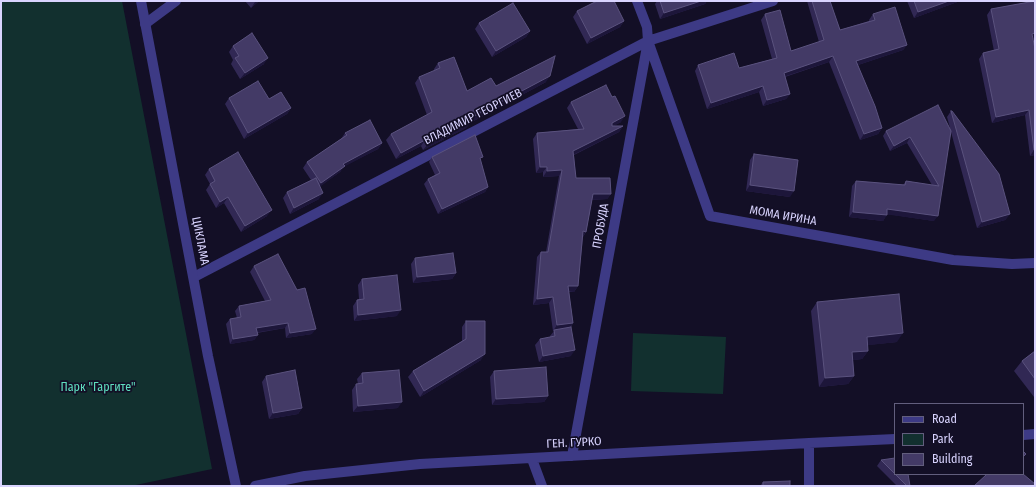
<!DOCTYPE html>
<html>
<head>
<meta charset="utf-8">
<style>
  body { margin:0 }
  #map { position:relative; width:1036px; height:487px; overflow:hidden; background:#130f26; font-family:"Fira Sans Condensed",sans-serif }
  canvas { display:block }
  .frame { position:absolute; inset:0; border:2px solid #d9d4ff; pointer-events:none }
  .legend { position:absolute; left:894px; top:403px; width:130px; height:72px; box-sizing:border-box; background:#130f26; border:1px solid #625e7d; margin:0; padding:5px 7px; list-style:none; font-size:12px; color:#d9d4ff }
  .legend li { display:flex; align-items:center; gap:8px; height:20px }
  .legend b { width:20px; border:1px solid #625e7d }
</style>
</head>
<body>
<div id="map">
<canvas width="1036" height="487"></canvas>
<div class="frame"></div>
<ul class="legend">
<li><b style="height:5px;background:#3d3a85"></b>Road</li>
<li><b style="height:11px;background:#12302f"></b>Park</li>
<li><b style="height:11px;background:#433a66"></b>Building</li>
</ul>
</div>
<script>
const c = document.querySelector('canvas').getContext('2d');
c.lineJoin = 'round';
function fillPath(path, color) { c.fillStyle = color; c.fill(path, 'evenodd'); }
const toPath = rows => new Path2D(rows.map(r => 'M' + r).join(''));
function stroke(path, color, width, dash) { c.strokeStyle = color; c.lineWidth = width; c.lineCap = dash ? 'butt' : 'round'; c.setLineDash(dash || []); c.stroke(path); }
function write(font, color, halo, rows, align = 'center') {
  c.font = font + ' "Fira Sans Condensed",sans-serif'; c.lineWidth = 3.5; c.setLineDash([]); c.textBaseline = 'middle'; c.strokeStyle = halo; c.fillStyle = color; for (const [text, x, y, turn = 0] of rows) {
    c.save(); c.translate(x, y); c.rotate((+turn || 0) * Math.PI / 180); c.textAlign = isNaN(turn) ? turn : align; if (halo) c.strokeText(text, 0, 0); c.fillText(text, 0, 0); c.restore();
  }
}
fillPath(toPath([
  [1,1,122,1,212,469,131,486,1,486],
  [633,333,726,337,723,394,631,391]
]), '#12302f');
stroke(toPath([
  [145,24,176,1],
  [648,41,710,216,953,260,1012,264,1035,263],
  [194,277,648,41,773,1],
  [1023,435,1035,434],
  [809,443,809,486],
  [572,456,648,41,647,27,637,1],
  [532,459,542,486],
  [255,486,305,476,420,464,809,443,895,439]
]), '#3d3a85', 10);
stroke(toPath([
  [141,1,208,356,236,486]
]), '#3d3a85', 10);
fillPath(toPath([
  [245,1,259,1,251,8],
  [657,1,707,1,705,4,660,19,655,4],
  [807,1,830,1,840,30,869,21,869,20,873,14,907,45,903,50,858,65,882,128,878,134,860,140,829,62,785,77,790,94,786,99,763,106,759,92,707,109,695,71,698,65,739,68,772,59,761,20,765,14,791,51,819,42],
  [907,1,960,1,914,18],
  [1035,1,1035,38,1033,39,1035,49,1035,155,1030,156,1025,115,992,123,979,59,983,53,994,51,987,15,991,9],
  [577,11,624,21,620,27,587,44,573,17],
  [479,23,530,31,526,37,492,57,475,29],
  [233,46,264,64,240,79,231,64,233,60,229,52],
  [438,63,467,91,496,86,546,82,470,123,466,128,423,150,421,146,396,159,386,140,391,134,427,115,415,83,419,77,434,71,434,69],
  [229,98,269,99,291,108,287,114,244,139,225,104],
  [571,102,621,122,613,126,623,126,619,132,574,155,576,178,611,194,607,199,592,200,586,232,583,237,578,286,574,292,569,292,573,323,571,327,571,356,539,362,535,345,540,339,550,337,550,336,554,331,553,331,549,303,533,305,537,257,541,252,546,252,559,176,543,177,543,172,536,173,533,139,537,133,578,129,567,108],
  [951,111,1010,214,1005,220,977,228,951,132,934,221,887,214,883,221,849,217,852,186,856,181,903,185,906,181,932,185,907,143,890,151,883,136,886,131,950,128,947,117],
  [345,133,382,143,378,149,344,166,340,172,320,186,319,199,290,214,283,198,287,192,311,180,303,168,307,162,341,139],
  [754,154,790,197,746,191,750,160],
  [432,157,480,161,488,187,485,192,438,214,424,184,428,179,435,175,429,162],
  [209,169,267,216,241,232,224,203,216,208,206,190,210,184,205,175],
  [415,258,456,273,452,279,413,283,411,264],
  [254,266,312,334,286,338,285,328,257,333,258,335,254,340,230,344,226,324,230,319,237,318,235,311,239,306,265,301,250,272],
  [362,279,397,316,354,321,353,306,357,300,359,299,358,285],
  [817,302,897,342,867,345,868,351,862,359,853,360,854,376,848,384,819,387,811,311],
  [466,321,481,360,420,397,408,377,413,371,462,341,462,327],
  [1035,351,1035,396,1034,397,1014,371,1022,361],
  [494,371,548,396,544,402,492,405,490,377],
  [362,373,398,408,353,412,352,390,356,384,358,384,357,379],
  [266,376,302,408,298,414,269,419,262,382],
  [881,460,910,486,897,486,877,466],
  [763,482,790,486,760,486]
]), '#312854');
fillPath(toPath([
  [256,1,259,1,251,8,255,2],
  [701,1,707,1,705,4,660,19,664,13],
  [949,1,960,1,914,18,918,12],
  [624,21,620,27,587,44,591,38],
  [530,31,526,37,492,57,496,51],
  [1035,33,1035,38,1028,40,1032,34],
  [907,45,903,50,852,67,856,61],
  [833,56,829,62,780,78,784,73],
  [268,58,264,64,240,79,245,73],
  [550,76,546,82,470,123,466,128,423,150,428,144,469,119],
  [763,86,759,92,707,109,711,103],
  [790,94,786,99,763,106,767,100],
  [291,108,287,114,244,139,248,133],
  [1029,110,1025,115,992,123,996,117],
  [625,116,621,122,608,129,612,123],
  [623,126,619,132,569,157,573,151],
  [882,128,878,134,860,140,864,134],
  [910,137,907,143,890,151,894,146],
  [425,140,421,146,396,159,401,153],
  [382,143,378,149,338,170,343,164],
  [1034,150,1035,150,1035,155,1030,156],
  [345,166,340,172,317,189,321,183],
  [540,167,547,167,543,172,536,173],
  [562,170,559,176,543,177,547,171],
  [750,185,794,191,790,197,746,191],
  [488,187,485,192,438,214,442,209],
  [323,193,319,199,290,214,294,208],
  [593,194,611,194,607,199,589,200],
  [228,197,224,203,216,208,220,202],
  [887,209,938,216,934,221,884,214],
  [272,210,267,216,241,232,245,226],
  [853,212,887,215,883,221,849,217],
  [1010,214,1005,220,977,228,982,222],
  [583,231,586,232,582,238],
  [456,273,452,279,413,283,417,277],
  [568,286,578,286,574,292,564,291],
  [553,297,549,303,533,305,537,299],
  [401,310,397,316,354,321,358,315],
  [288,323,285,328,253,333,256,328],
  [573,323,570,328,553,331,557,325],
  [316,329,312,334,286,338,290,333],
  [903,333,897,342,861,346,867,337],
  [258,335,254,340,230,344,233,339],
  [575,350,571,356,539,362,543,356],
  [868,351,862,359,846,361,852,352],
  [485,354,481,360,420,397,424,391],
  [854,376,848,384,819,387,825,378],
  [548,396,544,402,492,405,496,399],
  [402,402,398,408,353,412,358,406],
  [302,408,298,414,269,419,273,413]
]), '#1d163a');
const building = toPath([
  [597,1,614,1,624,21,591,38,577,11,597,1],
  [660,1,701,1,664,13,660,1],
  [812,1,830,1,840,30,875,20,873,14,895,7,907,45,856,61,875,106,882,128,864,134,833,56,784,73,790,94,767,100,763,86,711,103,698,65,734,53,739,68,777,58,765,14,780,10,791,51,824,40,812,1],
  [914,1,949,1,918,12,914,1],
  [1035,1,1035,33,1032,34,1035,49,1035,150,1034,150,1029,110,996,117,983,53,999,49,991,9,1035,1],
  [513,3,530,31,496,51,479,23,513,3],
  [252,33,268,58,245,73,235,58,239,56,233,46,252,33],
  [555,56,550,76,469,119,470,122,428,144,425,140,401,153,391,134,432,112,419,77,440,68,438,63,454,57,467,91,491,78,496,86,555,56],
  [258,81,269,99,281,92,291,108,248,133,229,98,258,81],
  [606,85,612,97,615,96,625,116,612,123,612,126,623,126,573,151,576,178,610,178,611,194,593,194,586,232,583,231,578,286,568,286,573,323,557,325,553,297,537,299,541,252,548,252,562,170,547,171,547,167,540,167,537,133,584,129,571,102,606,85],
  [938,105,951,131,938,216,887,209,887,215,853,212,856,181,905,185,906,181,939,186,910,137,894,146,886,131,938,105],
  [951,111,952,111,999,174,1010,214,982,222,951,111],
  [370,120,382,143,343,164,345,166,321,183,307,162,347,135,345,133,370,120],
  [475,135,483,157,480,158,488,187,442,209,428,179,440,173,432,157,475,135],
  [238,152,272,210,245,226,228,197,220,202,210,184,215,181,209,169,238,152],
  [754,154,798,160,794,191,750,185,754,154],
  [316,178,323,193,294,208,287,192,316,178],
  [453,253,456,273,417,277,415,258,453,253],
  [278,254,297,290,305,288,316,329,290,333,288,323,256,328,258,335,233,339,230,319,241,317,239,306,271,300,254,266,278,254],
  [397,275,401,310,358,315,357,300,364,299,362,279,397,275],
  [899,294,903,333,867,337,868,351,852,352,854,376,825,378,817,302,899,294],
  [466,321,485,321,485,354,424,391,413,371,466,339,466,321],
  [571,327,575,350,543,356,540,339,555,336,554,330,571,327],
  [1035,351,1035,379,1022,361,1035,351],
  [546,367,548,396,496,399,494,371,546,367],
  [295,370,302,408,273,413,266,376,295,370],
  [399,370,402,402,358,406,356,384,363,383,362,373,399,370],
  [1023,451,1026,454,1023,457,1023,451],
  [895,458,895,474,908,474,910,486,907,486,881,460,895,458],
  [985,474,1023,474,1035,484,1035,486,974,486,986,475,985,474],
  [790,481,790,486,763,486,763,482,790,481]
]);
fillPath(building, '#433a66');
stroke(building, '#5a527e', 1);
write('12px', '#d9d4ff', '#130f26', [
  ["ВЛАДИМИР ГЕОРГИЕВ",473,117,-27],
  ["МОМА ИРИНА",783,216,10],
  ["ПРОБУДА",601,226,-80],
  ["ЦИКЛАМА",200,241,79],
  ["ГЕН. ГУРКО",574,443,-3]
]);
write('12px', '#5fe0c0', '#130f26', [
  ["Парк \"Гаргите\"",98,388]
]);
</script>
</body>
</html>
